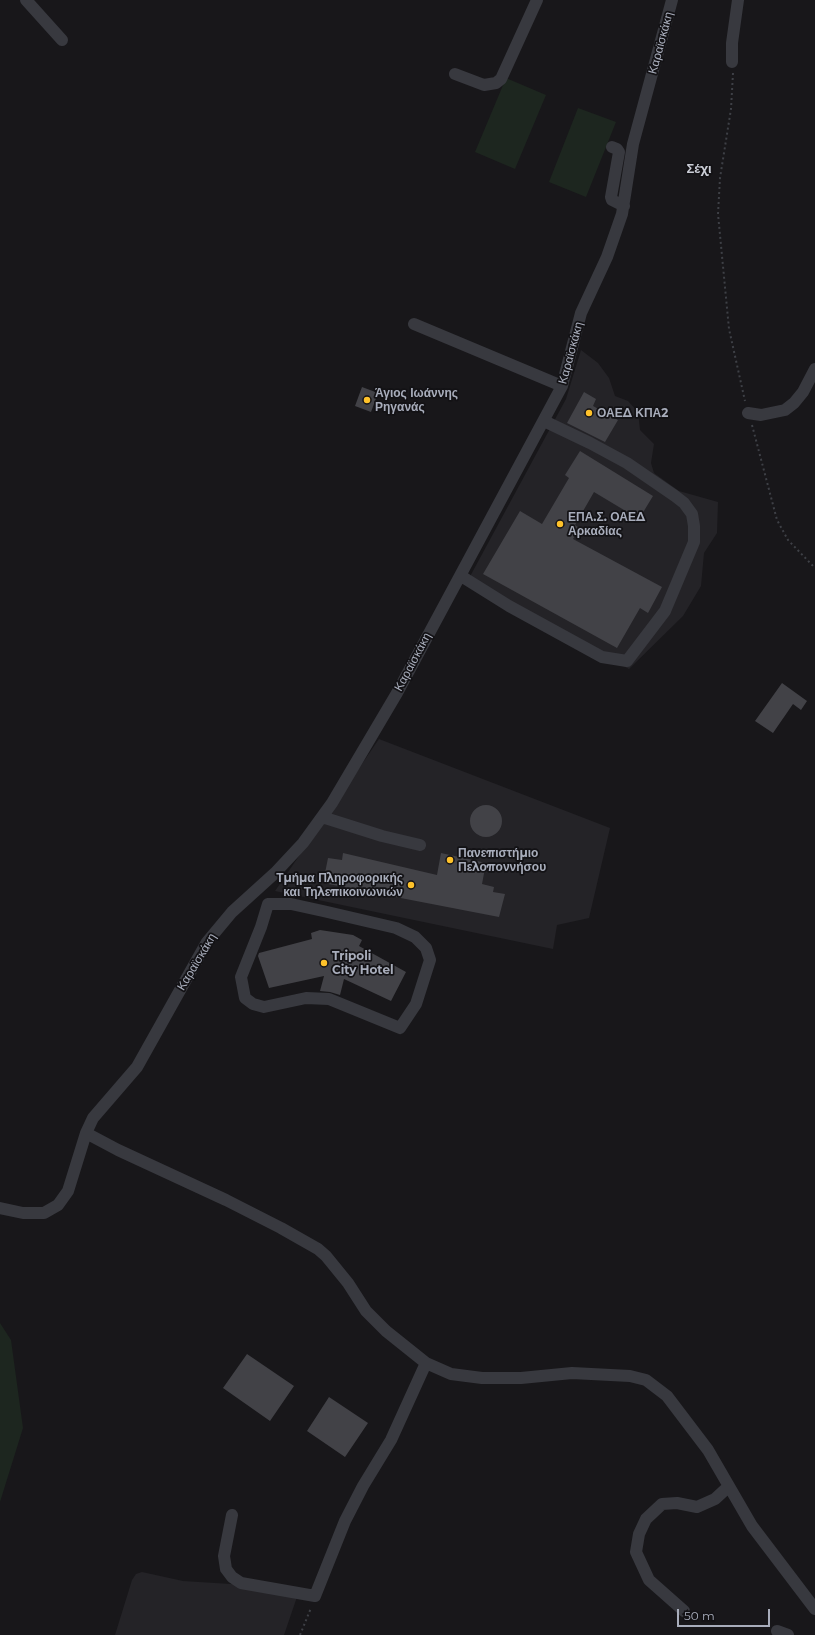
<!DOCTYPE html>
<html>
<head>
<meta charset="utf-8">
<style>
  body { margin:0 }
  #map { position:relative; width:815px; height:1635px; overflow:hidden; background:#18171a; font-family:Montserrat,sans-serif }
  canvas { display:block }
  .scale { position:absolute; left:677px; top:1609px; width:93px; height:18px; box-sizing:border-box; border:2px solid #a8adbb; border-top:0; padding-left:5px; font-size:12px; line-height:14px; white-space:nowrap; color:#a8adbb; -webkit-text-stroke:3px #131215; paint-order:stroke }
</style>
</head>
<body>
<div id="map">
<canvas width="815" height="1635"></canvas>
<div class="scale">50 m</div>
</div>
<script>
const c = document.querySelector('canvas').getContext('2d');
c.lineJoin = 'round';
function fillPath(path, color) { c.fillStyle = color; c.fill(path, 'evenodd'); }
const toPath = rows => new Path2D(rows.map(r => 'M' + r).join(''));
function stroke(path, color, width, dash) { c.strokeStyle = color; c.lineWidth = width; c.lineCap = dash ? 'butt' : 'round'; c.setLineDash(dash || []); c.stroke(path); }
function write(font, color, halo, rows, align = 'center') {
  c.font = font + ' Montserrat,sans-serif'; c.lineWidth = 3.5; c.setLineDash([]); c.textBaseline = 'middle'; c.strokeStyle = halo; c.fillStyle = color; for (const [text, x, y, turn = 0] of rows) {
    c.save(); c.translate(x, y); c.rotate((+turn || 0) * Math.PI / 180); c.textAlign = isNaN(turn) ? turn : align; if (halo) c.strokeText(text, 0, 0); c.fillText(text, 0, 0); c.restore();
  }
}
fillPath(toPath([
  [581,350,598,363,609,378,615,396,628,401,638,412,640,430,654,444,651,463,654,473,679,491,718,502,717,533,704,553,701,586,683,616,629,669,467,582,566,399],
  [379,739,610,828,589,918,557,925,553,949,275,891],
  [142,1572,183,1581,231,1584,234,1582,298,1594,284,1635,115,1635,132,1580,136,1574]
]), '#242327');
fillPath(toPath([
  [506,78,546,95,515,169,475,152],
  [578,108,616,122,586,197,549,182],
  [0,1323,11,1340,23,1428,0,1502]
]), '#1d261f');
fillPath(toPath([
  [362,387,378,393,371,412,355,406],
  [584,392,596,399,593,406,618,420,605,442,567,423],
  [580,451,653,496,639,519,594,492,575,525,579,528,573,539,662,587,648,613,640,608,617,648,483,574,520,511,542,524,569,478,565,475],
  [782,683,807,701,801,710,793,704,773,733,755,721],
  '470 821a16 16 0 1 1 32 0a16 16 0 1 1-32 0Z',
  [343,853,437,875,441,853,486,863,482,884,494,887,493,892,505,894,499,917,323,883,328,858,342,860],
  [320,930,353,935,362,940,359,946,406,972,391,1001,344,979,340,995,330,992,320,991,324,976,269,988,258,956,259,953,312,939,311,933],
  [247,1354,294,1386,270,1421,223,1388],
  [329,1397,368,1423,345,1457,307,1431]
]), '#424247');
stroke(toPath([
  [733,73,731,109,720,178,718,214,729,329,745,401],
  [752,425,777,520,788,540,815,568],
  [300,1635,311,1608]
]), '#3e4046', 2, [2, 3]);
stroke(toPath([
  [26,0,62,40],
  [732,62,732,43,738,0],
  [455,74,484,85,496,83,501,79,537,0],
  [612,147,617,149,619,152,611,197,612,200,624,206],
  [414,324,562,386],
  [748,413,761,415,785,410,794,403,803,392,815,369],
  [461,576,509,606,602,657,627,661,665,611,694,542,694,526,692,514,684,503,675,496,627,463,590,443,544,421],
  [322,817,382,836,420,845],
  [268,904,291,904,323,911,396,928,415,937,426,948,430,960,416,1004,400,1028,329,999,306,998,264,1007,253,1004,245,998,241,977,261,927,268,904],
  [86,1133,118,1150,226,1200,281,1228,318,1249,326,1256,348,1283,366,1311,386,1331,426,1363,451,1374,482,1378,521,1378,572,1373,630,1376,646,1380,667,1396,708,1450,752,1526,815,1609],
  [0,1208,23,1213,44,1213,58,1205,68,1191,86,1133,93,1118,137,1067,207,942,232,912,275,873,303,843,332,803,397,693,562,386,581,313,607,257,622,214,633,144,672,0],
  [232,1515,224,1556,226,1569,232,1577,241,1583,315,1596,345,1521,363,1486,391,1440,426,1363],
  [684,1611,649,1580,636,1552,639,1534,646,1519,662,1504,677,1503,697,1507,715,1499,728,1487],
  [777,1631,788,1635]
]), '#38393f', 12);
for (const [x, y, r, color] of [
  [367,400,4,"#ffc22a"],
  [589,413,4,"#ffc22a"],
  [560,524,4,"#ffc22a"],
  [450,860,4,"#ffc22a"],
  [411,885,4,"#ffc22a"],
  [324,963,4,"#ffc22a"]
]) { const dot = new Path2D(); dot.arc(x, y, r, 0, 2 * Math.PI); c.fillStyle = color; c.fill(dot); stroke(dot, '#131215', 1.5); }
write('12px', '#a8adbb', '#131215', [
  ["Καραϊσκάκη",661,43,-75],
  ["Καραϊσκάκη",571,353,-75],
  ["Καραϊσκάκη",413,662,-62],
  ["Καραϊσκάκη",197,962,-59]
]);
write('bold 12px', '#a8adbb', '#131215', [
  ["Άγιος Ιωάννης",375,393],
  ["Ρηγανάς",375,407],
  ["ΟΑΕΔ ΚΠΑ2",597,413],
  ["ΕΠΑ.Σ. ΟΑΕΔ",568,517],
  ["Αρκαδίας",568,531],
  ["Πανεπιστήμιο",458,853],
  ["Πελοποννήσου",458,867],
  ["Τμήμα Πληροφορικής",403,878,"right"],
  ["και Τηλεπικοινωνιών",403,892,"right"],
  ["Tripoli",332,956],
  ["City Hotel",332,970]
], 'left');
write('bold 13px', '#cacdd6', '#131215', [
  ["Σέχι",699,169]
]);
</script>
</body>
</html>
